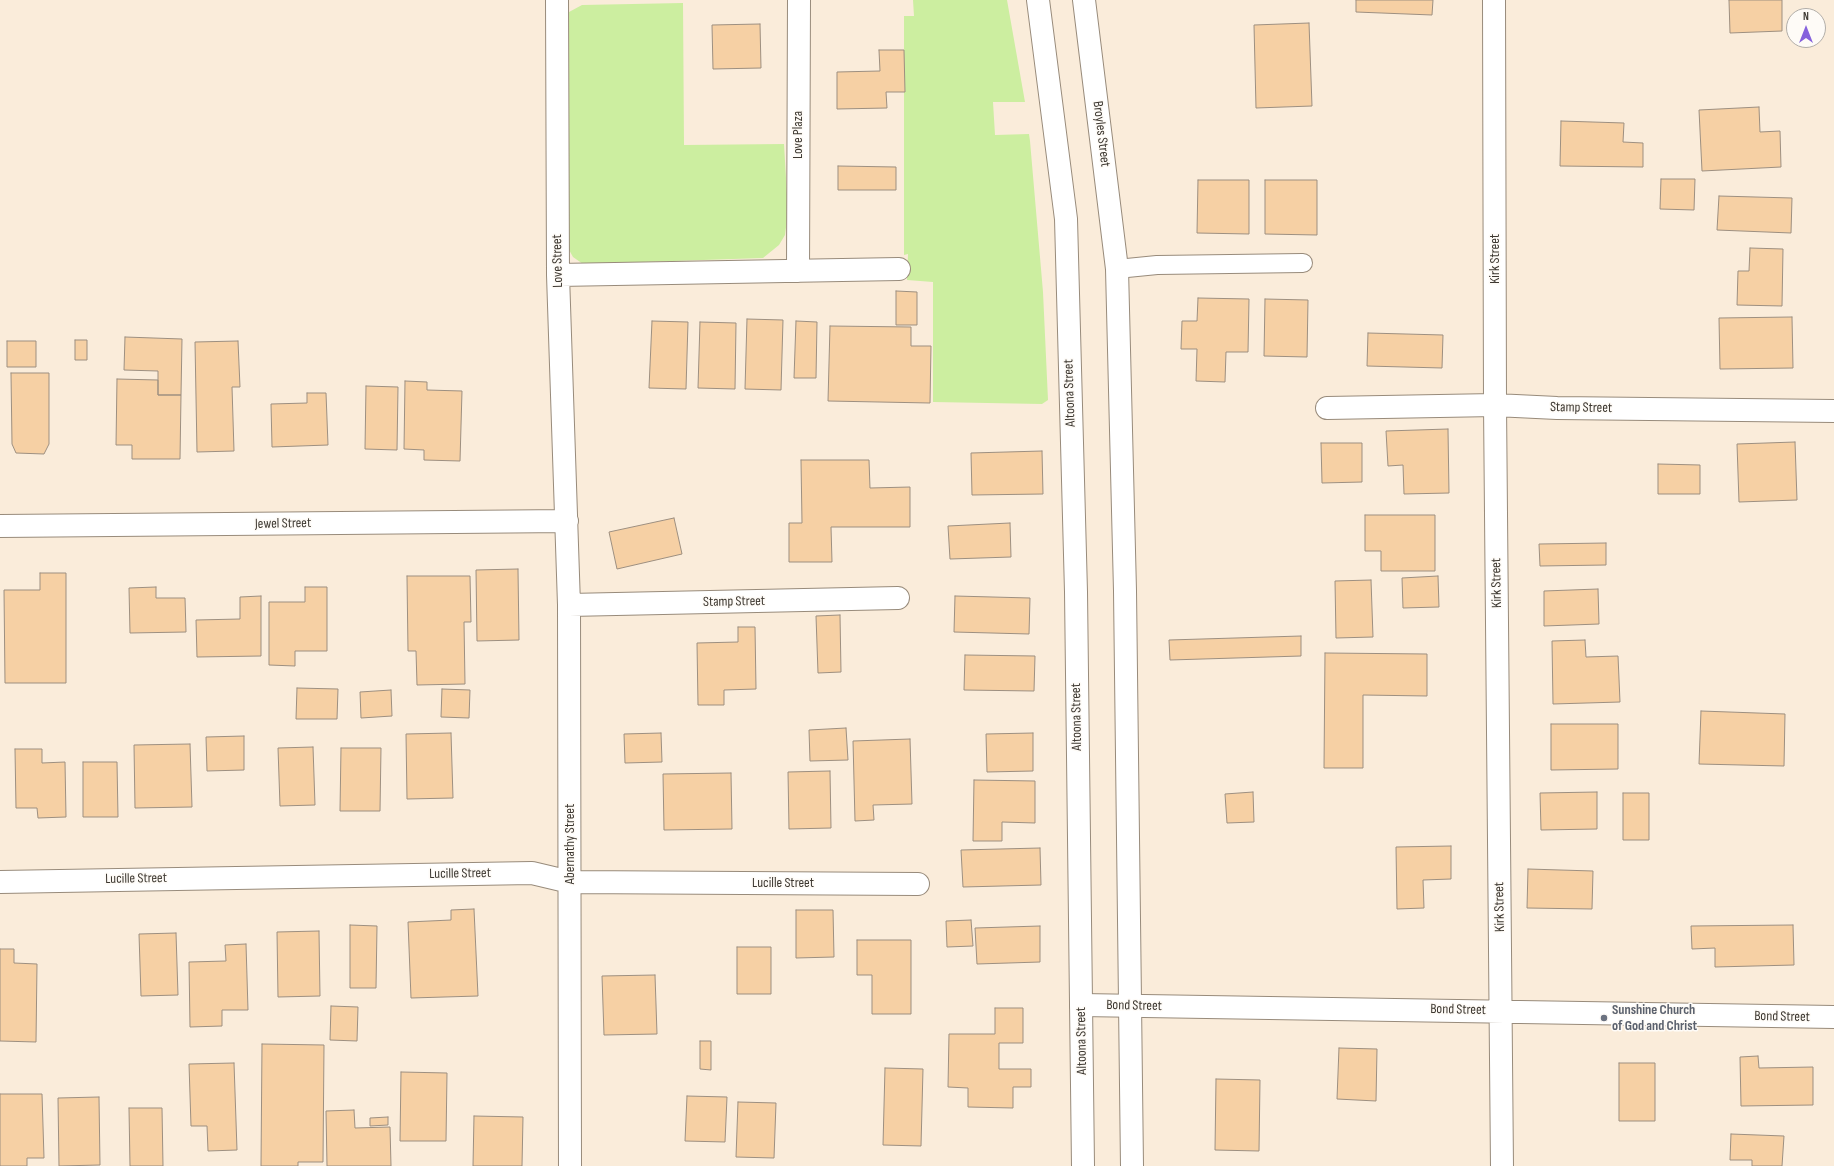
<!DOCTYPE html>
<html>
<head>
<meta charset="utf-8">
<style>
  body { margin:0 }
  #map { position:relative; width:1834px; height:1166px; overflow:hidden; background:#faecda; font-family:"Sofia Sans Condensed",sans-serif }
  canvas { display:block }
  .north { position:absolute; left:1786px; top:8px; width:40px; height:40px; box-sizing:border-box; background:#fefbf7; border:1px solid #b1ada8; border-radius:50%; rotate:0deg; font-size:11px; font-weight:700; line-height:16px; text-align:center; color:#3d3831 }
  .north::after { content:''; display:block; margin:auto; width:14px; height:18px; background:#8662dc; clip-path:polygon(50% 0,100% 100%,50% 72%,0 100%) }
</style>
</head>
<body>
<div id="map">
<canvas width="1834" height="1166"></canvas>
<div class="north">N</div>
</div>
<script>
const c = document.querySelector('canvas').getContext('2d');
c.lineJoin = 'round';
function fillPath(path, color) { c.fillStyle = color; c.fill(path, 'evenodd'); }
const toPath = rows => new Path2D(rows.map(r => 'M' + r).join(''));
function stroke(path, color, width, dash) { c.strokeStyle = color; c.lineWidth = width; c.lineCap = dash ? 'butt' : 'round'; c.setLineDash(dash || []); c.stroke(path); }
function write(font, color, halo, rows, align = 'center') {
  c.font = font + ' "Sofia Sans Condensed",sans-serif'; c.lineWidth = 3; c.setLineDash([]); c.textBaseline = 'middle'; c.strokeStyle = halo; c.fillStyle = color; for (const [text, x, y, turn = 0] of rows) {
    c.save(); c.translate(x, y); c.rotate((+turn || 0) * Math.PI / 180); c.textAlign = isNaN(turn) ? turn : align; if (halo) c.strokeText(text, 0, 0); c.fillText(text, 0, 0); c.restore();
  }
}
fillPath(toPath([
  [913,0,1007,0,1025,102,993,102,995,135,1029,134,1030,141,1043,292,1048,400,1042,404,933,402,933,282,907,280,908,254,904,255,904,16,914,16],
  [683,3,684,145,784,144,788,212,785,235,779,245,763,258,583,264,573,257,568,248,569,12,582,5]
]), '#cceea0');
const building = toPath([
  [1356,0,1433,0,1432,15,1356,12,1356,0],
  [1729,0,1782,0,1782,31,1730,33,1729,0],
  [1309,23,1312,106,1256,108,1254,25,1309,23],
  [760,24,761,68,713,69,712,25,760,24],
  [879,50,904,50,905,92,886,92,887,108,837,109,837,72,880,71,879,50],
  [1759,107,1760,132,1780,131,1781,167,1702,171,1699,110,1759,107],
  [1561,121,1624,123,1623,142,1643,143,1643,167,1560,166,1561,121],
  [838,166,896,167,896,190,838,190,838,166],
  [1661,179,1695,179,1694,210,1660,209,1661,179],
  [1198,180,1249,180,1249,234,1197,233,1198,180],
  [1265,180,1317,180,1317,235,1265,234,1265,180],
  [1719,196,1792,198,1791,233,1717,230,1719,196],
  [1750,248,1783,249,1782,306,1737,305,1738,271,1749,271,1750,248],
  [896,291,917,292,917,325,896,325,896,291],
  [1198,298,1249,299,1248,352,1226,352,1225,382,1196,381,1197,349,1181,349,1182,321,1197,321,1198,298],
  [1265,299,1308,300,1307,357,1264,356,1265,299],
  [1792,317,1793,368,1720,369,1719,318,1792,317],
  [747,319,783,320,781,390,745,389,747,319],
  [652,321,688,322,686,389,649,388,652,321],
  [796,321,817,322,816,378,794,378,796,321],
  [700,322,736,323,735,389,698,388,700,322],
  [830,326,911,327,911,346,931,346,930,403,828,401,830,326],
  [1368,333,1443,335,1442,368,1367,366,1368,333],
  [125,337,182,339,181,395,158,395,158,371,124,370,125,337],
  [75,340,87,340,87,360,75,360,75,340],
  [7,341,36,341,36,367,7,367,7,341],
  [238,341,240,387,232,387,234,451,197,452,195,342,238,341],
  [11,373,49,373,49,444,44,454,16,453,12,444,11,373],
  [117,379,158,380,158,395,181,395,180,459,132,459,132,445,116,445,117,379],
  [405,381,427,382,427,390,462,391,460,461,424,460,424,450,404,449,405,381],
  [366,386,398,387,397,450,365,449,366,386],
  [307,393,326,393,328,445,272,447,271,404,307,403,307,393],
  [1448,429,1449,493,1404,494,1403,465,1388,466,1386,431,1448,429],
  [1795,442,1797,500,1739,502,1737,444,1795,442],
  [1321,443,1362,443,1362,482,1322,483,1321,443],
  [1042,451,1043,494,972,495,971,453,1042,451],
  [801,460,869,460,870,488,910,487,910,527,831,527,832,562,789,562,789,523,802,523,801,460],
  [1658,464,1700,465,1700,494,1658,494,1658,464],
  [1365,515,1435,515,1435,571,1381,571,1381,551,1365,551,1365,515],
  [674,518,682,554,617,569,609,532,674,518],
  [1010,523,1011,557,950,559,948,526,1010,523],
  [1606,543,1606,565,1540,566,1539,544,1606,543],
  [518,569,519,640,477,641,476,570,518,569],
  [40,573,66,573,66,683,5,683,4,590,40,590,40,573],
  [407,576,470,576,471,622,464,622,465,684,417,685,416,651,408,651,407,576],
  [1438,576,1439,607,1403,608,1402,578,1438,576],
  [1371,580,1373,637,1336,638,1335,581,1371,580],
  [156,587,156,598,185,598,186,632,130,633,129,588,156,587],
  [305,587,327,587,327,651,295,651,295,666,269,665,269,602,305,602,305,587],
  [1598,589,1599,624,1544,626,1544,591,1598,589],
  [261,596,261,656,197,657,196,620,240,619,240,597,261,596],
  [955,596,1030,598,1029,634,954,632,955,596],
  [840,615,841,672,818,673,816,616,840,615],
  [738,627,755,627,756,689,724,690,724,705,698,705,697,643,738,642,738,627],
  [1301,636,1301,656,1170,660,1169,640,1301,636],
  [1585,640,1586,657,1618,656,1620,702,1553,704,1552,641,1585,640],
  [1325,653,1427,654,1427,696,1363,695,1363,768,1324,768,1325,653],
  [965,655,1035,656,1034,691,964,690,965,655],
  [297,688,338,689,337,719,296,719,297,688],
  [442,689,470,690,469,718,441,717,442,689],
  [391,690,392,716,361,718,360,692,391,690],
  [1701,711,1785,714,1784,766,1699,764,1701,711],
  [1551,724,1618,724,1618,769,1551,770,1551,724],
  [846,728,848,760,810,761,809,730,846,728],
  [451,733,453,798,407,799,406,734,451,733],
  [661,733,662,762,625,763,624,734,661,733],
  [1033,733,1033,771,987,772,986,734,1033,733],
  [244,736,244,770,207,771,206,737,244,736],
  [910,739,912,804,873,805,874,820,855,821,853,741,910,739],
  [190,744,192,807,135,808,134,745,190,744],
  [313,747,315,805,280,806,278,748,313,747],
  [341,748,381,748,380,811,340,811,341,748],
  [15,749,42,749,42,763,65,762,66,817,38,818,37,808,16,808,15,749],
  [83,762,117,762,118,817,83,817,83,762],
  [830,771,831,828,789,829,788,772,830,771],
  [731,773,732,829,664,830,663,774,731,773],
  [974,780,1035,781,1035,823,1002,822,1002,841,973,841,974,780],
  [1253,792,1254,822,1227,823,1225,794,1253,792],
  [1597,792,1597,829,1541,830,1540,793,1597,792],
  [1623,793,1649,793,1649,840,1623,840,1623,793],
  [1451,846,1451,879,1423,880,1424,908,1397,909,1396,847,1451,846],
  [1040,848,1041,885,963,887,961,850,1040,848],
  [1528,869,1593,871,1592,909,1527,908,1528,869],
  [474,909,478,996,411,998,408,922,451,920,451,910,474,909],
  [796,910,833,910,834,957,796,958,796,910],
  [971,920,973,946,947,947,946,921,971,920],
  [350,925,377,926,376,988,350,988,350,925],
  [1793,925,1794,965,1715,967,1715,948,1692,949,1691,926,1793,925],
  [1040,926,1040,962,977,964,975,928,1040,926],
  [319,931,320,996,278,997,277,932,319,931],
  [176,933,178,995,141,996,139,934,176,933],
  [857,940,911,940,911,1014,872,1014,872,975,857,975,857,940],
  [246,944,248,1010,222,1010,222,1026,190,1027,189,962,226,961,225,945,246,944],
  [737,947,771,947,771,994,737,994,737,947],
  [0,949,14,949,14,963,37,964,36,1042,0,1041,0,949],
  [655,975,657,1034,604,1035,602,976,655,975],
  [331,1006,358,1007,357,1041,330,1040,331,1006],
  [995,1008,1023,1008,1023,1043,999,1043,999,1069,1031,1069,1031,1087,1013,1087,1013,1108,968,1107,968,1088,948,1087,949,1034,995,1034,995,1008],
  [700,1041,711,1041,711,1070,700,1069,700,1041],
  [262,1044,324,1045,323,1162,298,1162,298,1166,261,1166,262,1044],
  [1339,1048,1377,1049,1376,1101,1337,1099,1339,1048],
  [1758,1056,1759,1068,1813,1067,1813,1105,1741,1106,1740,1057,1758,1056],
  [234,1063,237,1150,208,1151,207,1126,191,1126,189,1064,234,1063],
  [1619,1063,1655,1063,1655,1121,1619,1121,1619,1063],
  [885,1068,923,1069,921,1146,883,1145,885,1068],
  [401,1072,447,1073,446,1141,400,1141,401,1072],
  [1216,1079,1260,1080,1259,1151,1215,1150,1216,1079],
  [0,1094,42,1094,44,1158,27,1158,27,1166,0,1166,0,1094],
  [687,1096,727,1097,725,1142,685,1141,687,1096],
  [99,1097,100,1165,59,1166,58,1098,99,1097],
  [738,1102,776,1103,774,1158,736,1157,738,1102],
  [129,1108,162,1108,163,1166,130,1166,129,1108],
  [354,1110,355,1128,390,1127,391,1166,327,1166,326,1111,354,1110],
  [474,1116,523,1117,522,1166,473,1166,474,1116],
  [388,1117,388,1125,370,1126,370,1118,388,1117],
  [1731,1134,1784,1136,1782,1166,1752,1166,1752,1160,1730,1160,1731,1134]
]);
fillPath(building, '#f6d0a4');
stroke(building, '#9d8f80', 1);
const lane = toPath([
  [1117,269,1157,265,1303,263]
]);
const street = toPath([
  [557,0,558,275,569,605,570,1166],
  [1494,0,1495,405,1502,1166],
  [798,271,799,0],
  [558,275,899,269],
  [1327,408,1495,405,1557,408,1834,411],
  [0,526,567,521],
  [569,605,898,598],
  [0,882,532,873,570,882,918,884],
  [1081,1005,1834,1017]
]);
const secondary = toPath([
  [1038,0,1066,219,1076,592,1083,1166],
  [1084,0,1117,269,1125,591,1132,1166]
]);
stroke(lane, '#988b7b', 20);
stroke(street, '#988b7b', 24);
stroke(secondary, '#988b7b', 24);
stroke(lane, '#fff', 18);
stroke(street, '#fff', 22);
stroke(secondary, '#fff', 22);
for (const [x, y, r, color] of [
  [1604,1018,4,"#6b7280"]
]) { const dot = new Path2D(); dot.arc(x, y, r, 0, 2 * Math.PI); c.fillStyle = color; c.fill(dot); stroke(dot, '#fefbf7', 1.5); }
write('14px', '#3d3831', '#fefbf7', [
  ["Broyles Street",1101,134,83],
  ["Love Plaza",798,135,-90],
  ["Kirk Street",1495,259,-90],
  ["Love Street",558,261,-91],
  ["Altoona Street",1070,393,-92],
  ["Stamp Street",1581,408,1],
  ["Jewel Street",283,524,-1],
  ["Kirk Street",1497,583,-91],
  ["Stamp Street",734,602,-1],
  ["Altoona Street",1077,717,-91],
  ["Abernathy Street",570,844,-90],
  ["Lucille Street",460,874,-1],
  ["Lucille Street",136,879,-1],
  ["Lucille Street",783,883],
  ["Kirk Street",1500,907,-91],
  ["Bond Street",1134,1006,1],
  ["Bond Street",1458,1010,1],
  ["Bond Street",1782,1017,1],
  ["Altoona Street",1082,1041,-91]
]);
write('bold 14px', '#5b616d', '#fefbf7', [
  ["Sunshine Church",1612,1010],
  ["of God and Christ",1612,1026]
], 'left');
</script>
</body>
</html>
